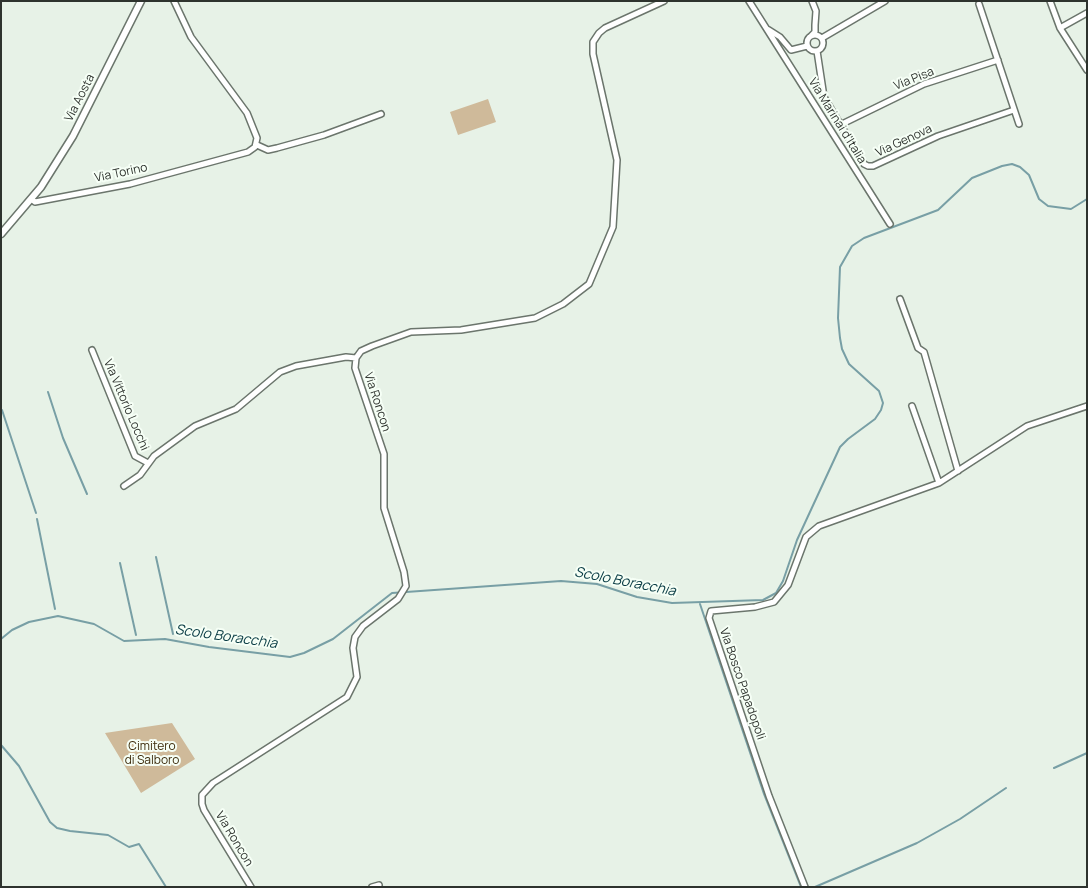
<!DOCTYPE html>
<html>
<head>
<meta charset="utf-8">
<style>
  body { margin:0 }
  #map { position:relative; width:1088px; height:888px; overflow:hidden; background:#e7f2e7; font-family:Manrope,sans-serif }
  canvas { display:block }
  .frame { position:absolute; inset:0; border:2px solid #2e332e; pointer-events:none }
</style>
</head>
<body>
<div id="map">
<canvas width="1088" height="888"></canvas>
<div class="frame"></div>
</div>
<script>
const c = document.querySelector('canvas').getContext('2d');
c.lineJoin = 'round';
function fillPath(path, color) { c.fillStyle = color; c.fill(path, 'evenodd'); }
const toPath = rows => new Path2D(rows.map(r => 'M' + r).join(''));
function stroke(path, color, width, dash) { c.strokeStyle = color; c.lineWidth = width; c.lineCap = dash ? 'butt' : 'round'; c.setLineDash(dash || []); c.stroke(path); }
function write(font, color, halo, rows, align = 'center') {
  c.font = font + ' Manrope,sans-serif'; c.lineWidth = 4; c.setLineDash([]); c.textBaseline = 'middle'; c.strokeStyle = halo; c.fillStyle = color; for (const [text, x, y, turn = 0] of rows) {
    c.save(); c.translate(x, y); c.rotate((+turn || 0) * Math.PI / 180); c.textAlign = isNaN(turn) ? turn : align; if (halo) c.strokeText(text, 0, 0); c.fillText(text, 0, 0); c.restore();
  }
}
fillPath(toPath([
  [488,99,496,122,458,135,450,112],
  [172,723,195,759,141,793,105,733]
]), '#cfba9a');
stroke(toPath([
  [48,392,63,438,87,494],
  [2,410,36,513],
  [37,519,55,609],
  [156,557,173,634],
  [120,563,136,635],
  [700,604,764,794,801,887],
  [1,639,12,630,29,622,58,616,94,624,124,641,165,639,209,647,290,657,304,653,333,639,392,593,561,581,597,584,637,597,672,603,763,600,776,593,783,581,797,540,840,447,848,439,875,419,881,410,883,403,879,391,849,364,842,349,840,338,838,318,840,267,852,246,864,238,938,210,972,178,1002,166,1012,164,1020,167,1029,175,1039,199,1048,206,1071,209,1087,199],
  [1,745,19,766,50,822,57,828,70,831,108,835,129,847,139,844,166,887],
  [1054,768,1087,753],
  [815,887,917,843,960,819,1006,788]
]), '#789fa5', 2);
const minor = toPath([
  [749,1,890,224],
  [1050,1,1060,28,1087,70],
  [979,4,1019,124],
  [1060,28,1087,13],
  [769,30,780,37,791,50,807,46],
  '807 43a8 8 0 1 1 16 0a8 8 0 1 1-16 0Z',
  [811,36,815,32,815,25,816,11,812,1],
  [822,38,885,1],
  [817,51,824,97,864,164,868,166,873,166,938,136,1014,110],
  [840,125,924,84,998,60],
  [257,145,268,150,277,148,324,135,381,114],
  [31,199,35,202,130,184,248,152,255,147,257,138,247,113,191,37,174,1],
  [900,299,918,348,924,352,958,471],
  [92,350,135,456,148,463],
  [912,406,939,483],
  [124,486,140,475,154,456,195,426,236,409,280,372,296,366,346,357,356,358],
  [251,887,204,810,202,804,202,795,213,783,347,697,357,677,353,648,355,637,363,626,398,599,406,586,404,572,384,508,384,454,355,368,356,358,361,351,372,346,411,332,461,330,535,318,563,304,589,284,613,227,617,160,593,54,593,42,599,33,605,28,664,1],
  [372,887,379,885],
  [805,887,769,796,709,618,711,611,755,607,774,602,788,585,806,537,819,526,939,483,1027,426,1087,406]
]);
const tertiary = toPath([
  [1,234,41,187,73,136,141,1]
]);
stroke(minor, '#6b756c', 8);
stroke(tertiary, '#6b756c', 9);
stroke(minor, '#fff', 5);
stroke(tertiary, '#fff', 6);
write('12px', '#2e332e', '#f6fff6', [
  ["Via Pisa",914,79,-22],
  ["Via Aosta",80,98,-63],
  ["Via Marinai d'Italia",837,121,58],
  ["Via Genova",904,141,-25],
  ["Via Torino",121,173,-12],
  ["Via Roncon",377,402,72],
  ["Via Vittorio Locchi",126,405,67],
  ["Via Bosco Papadopoli",742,684,71],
  ["Via Roncon",234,839,59]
]);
write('12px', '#3b2a0a', '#f6fff6', [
  ["Cimitero",152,747],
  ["di Salboro",152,761]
]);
write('italic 14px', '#083b43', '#f6fff6', [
  ["Scolo Boracchia",625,582,11],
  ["Scolo Boracchia",226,637,8]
]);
</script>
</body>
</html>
